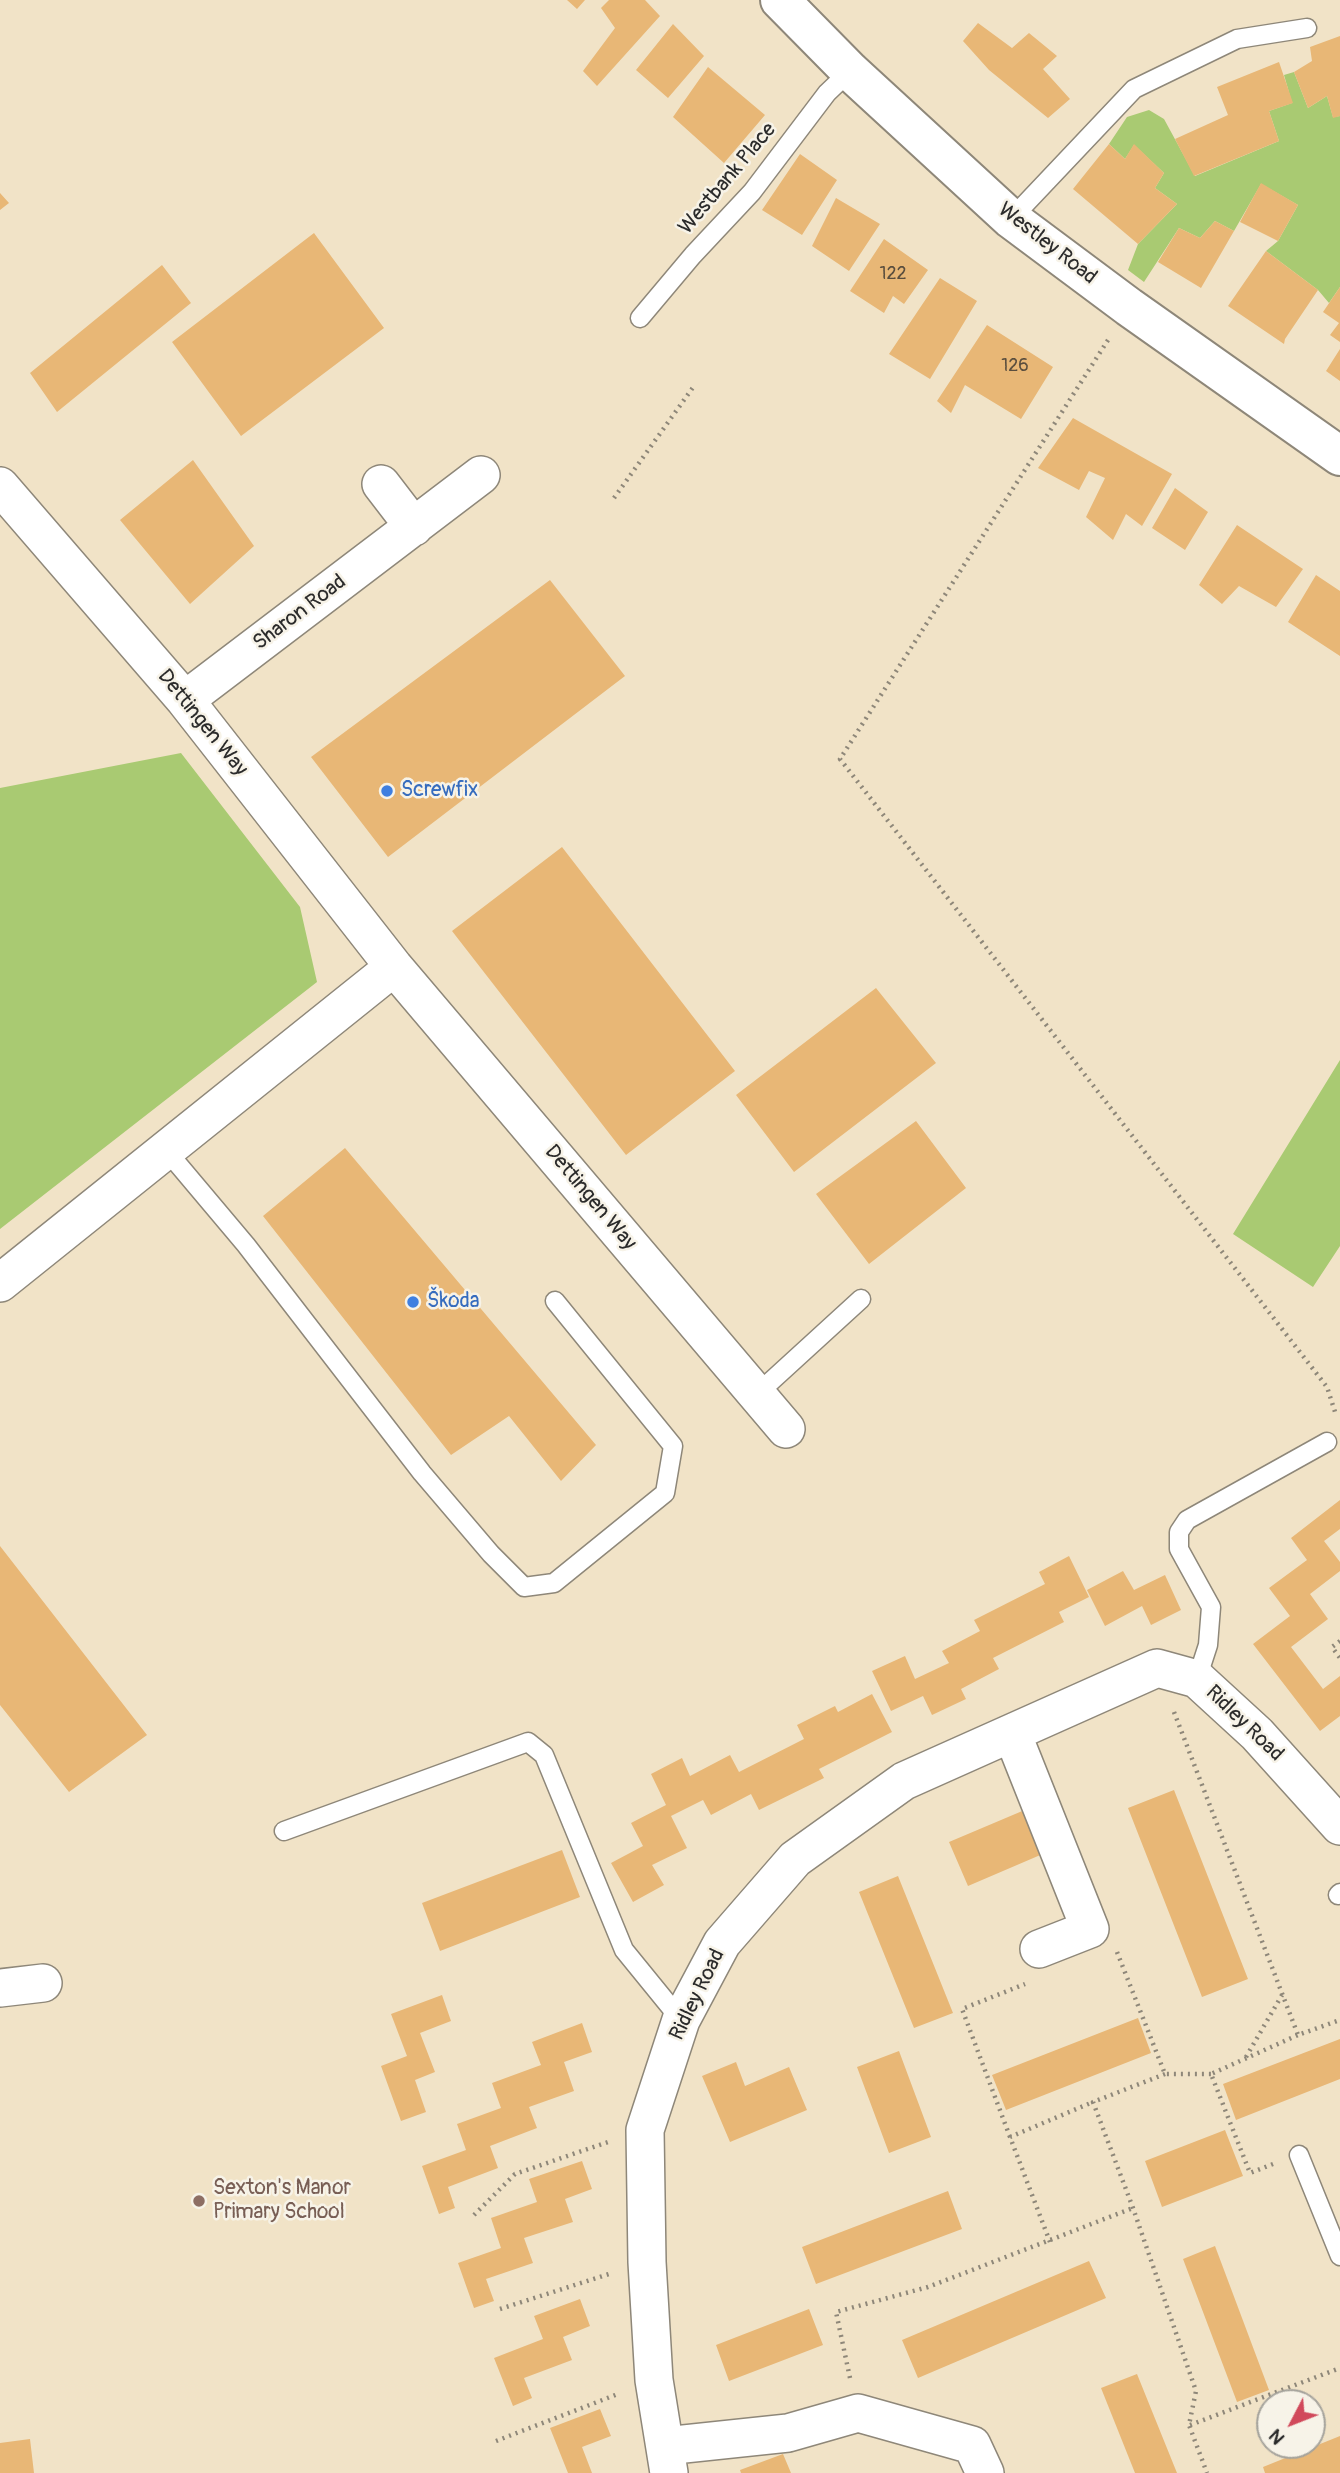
<!DOCTYPE html>
<html>
<head>
<meta charset="utf-8">
<style>
  body { margin:0 }
  #map { position:relative; width:1340px; height:2473px; overflow:hidden; background:#f1e3c7; font-family:Pangolin,sans-serif }
  canvas { display:block }
  .north { position:absolute; left:1256px; top:2389px; width:70px; height:70px; box-sizing:border-box; background:#f7f3e8; border:2px solid #a5a39c; border-radius:50%; rotate:228deg; font-size:19px; font-weight:700; line-height:28px; text-align:center; color:#2b2b2b }
  .north::after { content:''; display:block; margin:auto; width:24px; height:32px; background:#d1495b; clip-path:polygon(50% 0,100% 100%,50% 72%,0 100%) }
</style>
</head>
<body>
<div id="map">
<canvas width="1340" height="2473"></canvas>
<div class="north">N</div>
</div>
<script>
const c = document.querySelector('canvas').getContext('2d');
c.lineJoin = 'round';
function fillPath(path, color) { c.fillStyle = color; c.fill(path, 'evenodd'); }
const toPath = rows => new Path2D(rows.map(r => 'M' + r).join(''));
function stroke(path, color, width, dash) { c.strokeStyle = color; c.lineWidth = width; c.lineCap = dash ? 'butt' : 'round'; c.setLineDash(dash || []); c.stroke(path); }
function write(font, color, halo, rows, align = 'center') {
  c.font = font + ' Pangolin,sans-serif'; c.lineWidth = 5; c.setLineDash([]); c.textBaseline = 'middle'; c.strokeStyle = halo; c.fillStyle = color; for (const [text, x, y, turn = 0] of rows) {
    c.save(); c.translate(x, y); c.rotate((+turn || 0) * Math.PI / 180); c.textAlign = isNaN(turn) ? turn : align; if (halo) c.strokeText(text, 0, 0); c.fillText(text, 0, 0); c.restore();
  }
}
fillPath(toPath([
  [1294,72,1308,108,1327,96,1333,117,1340,116,1340,287,1329,303,1318,290,1266,251,1278,241,1298,205,1261,184,1234,231,1215,221,1200,238,1179,228,1144,282,1128,270,1138,244,1177,204,1155,188,1164,173,1134,145,1125,159,1109,144,1127,117,1149,110,1164,119,1195,176,1279,141,1269,111,1292,103,1284,75],
  [181,753,300,907,317,982,0,1229,0,788],
  [1340,1060,1340,1246,1313,1287,1233,1234]
]), '#a9ca72');
fillPath(toPath([
  [567,0,585,0,577,9],
  [609,0,645,0,660,16,597,86,583,71,615,28,601,8],
  [978,23,1012,48,1029,33,1057,56,1043,69,1070,99,1048,118,989,70,963,41],
  [673,24,704,56,668,98,636,70],
  [1340,36,1340,116,1333,118,1327,96,1308,108,1294,72,1312,61,1310,47],
  [1279,62,1293,103,1269,111,1279,141,1194,176,1175,139,1228,115,1217,87],
  [708,67,765,115,724,163,673,117],
  [1109,144,1125,159,1134,144,1164,173,1155,188,1177,204,1138,244,1073,189],
  [800,154,837,180,802,235,762,210],
  [1261,183,1298,205,1278,241,1240,222],
  [0,193,9,203,0,210],
  [836,198,880,224,849,271,812,246],
  [1215,221,1234,231,1201,288,1158,262,1179,228,1200,238],
  [314,233,384,328,241,436,172,342],
  [884,239,928,270,904,304,893,296,884,313,850,291],
  [1266,251,1318,290,1285,339,1284,344,1228,306],
  [162,265,191,303,57,412,30,373],
  [940,278,977,301,930,379,889,354],
  [1340,287,1340,342,1330,335,1339,323,1323,312],
  [987,325,1053,367,1021,419,965,385,951,413,937,401],
  [1340,349,1340,381,1326,371],
  [1073,418,1172,474,1142,526,1126,514,1113,540,1086,517,1105,478,1089,471,1079,490,1038,468],
  [193,460,254,546,190,604,120,520],
  [1175,488,1208,512,1185,550,1152,528],
  [1237,525,1303,569,1276,607,1239,586,1222,604,1199,585],
  [1316,575,1340,591,1340,656,1288,622],
  [550,580,625,676,388,857,311,757],
  [562,847,735,1071,626,1155,452,931],
  [876,988,936,1063,794,1172,736,1095],
  [916,1121,966,1188,869,1264,816,1194],
  [345,1148,596,1445,561,1481,509,1416,451,1455,263,1216],
  [1340,1500,1340,1529,1324,1541,1340,1562,1340,1571,1310,1594,1328,1619,1291,1647,1323,1689,1340,1676,1340,1716,1320,1731,1253,1644,1290,1616,1269,1588,1307,1560,1291,1538],
  [0,1546,147,1735,69,1792,0,1705],
  [1069,1556,1089,1597,1059,1612,1064,1622,993,1658,999,1669,961,1689,966,1699,932,1715,923,1696,891,1711,872,1671,905,1656,915,1679,949,1663,942,1651,980,1631,974,1620,1045,1584,1039,1572],
  [1123,1571,1134,1590,1165,1575,1181,1610,1151,1625,1142,1606,1105,1626,1087,1590],
  [872,1694,892,1732,819,1769,824,1778,759,1810,751,1794,711,1815,703,1800,671,1816,687,1848,652,1865,664,1885,633,1902,611,1863,643,1846,631,1823,666,1805,651,1774,682,1758,690,1776,730,1755,739,1772,804,1739,797,1725,835,1706,838,1712],
  [1174,1790,1248,1979,1202,1997,1128,1808],
  [1027,1809,1045,1853,968,1886,949,1842],
  [562,1850,580,1897,440,1951,422,1903],
  [898,1876,953,2013,914,2028,859,1892],
  [442,1995,451,2021,420,2033,435,2072,415,2080,426,2112,401,2121,381,2066,407,2056,391,2014],
  [1138,2018,1151,2053,1006,2110,992,2075],
  [582,2023,592,2052,564,2062,574,2091,529,2107,537,2128,490,2146,498,2168,448,2187,455,2208,439,2214,422,2166,466,2150,457,2124,501,2108,492,2083,541,2065,532,2042],
  [1340,2039,1340,2079,1236,2120,1223,2084],
  [899,2051,931,2137,889,2153,857,2067],
  [736,2062,745,2086,789,2067,807,2110,730,2142,702,2076],
  [1225,2130,1243,2176,1162,2207,1145,2161],
  [582,2161,592,2189,565,2199,573,2222,524,2238,533,2263,486,2279,494,2301,474,2308,458,2263,501,2248,491,2218,537,2202,529,2179],
  [948,2191,962,2229,816,2284,802,2247],
  [1215,2246,1269,2390,1237,2402,1183,2259],
  [1089,2261,1106,2298,918,2378,902,2340],
  [580,2299,590,2326,563,2337,572,2360,524,2378,532,2398,513,2406,494,2358,543,2339,534,2316],
  [809,2309,823,2345,729,2381,716,2345],
  [1137,2374,1177,2473,1135,2473,1101,2388],
  [600,2409,611,2436,582,2447,592,2473,568,2473,550,2428],
  [1340,2436,1340,2473,1265,2473,1263,2467],
  [30,2439,34,2473,0,2473,0,2443],
  [783,2454,791,2473,741,2473,740,2470]
]), '#e8b776');
const service = toPath([
  [1011,219,1134,89,1237,39,1307,28],
  [640,318,693,255,752,192,827,93,850,71],
  [166,1150,246,1245,422,1473,491,1554,524,1587,554,1583,665,1493,673,1446,555,1301],
  [757,1394,861,1299],
  [1197,1679,1208,1645,1211,1607,1179,1549,1179,1532,1187,1520,1327,1442],
  [284,1831,528,1742,544,1755,624,1950,681,2020],
  [1338,1895,1340,1893],
  [1299,2155,1340,2256]
]);
const minor = toPath([
  [381,484,414,527],
  [0,486,185,700,394,967,786,1429],
  [185,700,481,475],
  [0,1283,394,967],
  [1012,1733,1090,1929,1039,1949],
  [0,1988,43,1983],
  [665,2446,788,2433,858,2413,972,2445,985,2473],
  [669,2473,654,2380,647,2262,645,2130,681,2020,722,1943,795,1859,904,1781,1157,1668,1197,1679,1257,1734,1340,1826]
]);
const tertiary = toPath([
  [780,0,850,71,1011,219,1129,307,1340,456]
]);
stroke(service, '#8e8779', 21);
stroke(minor, '#8e8779', 40);
stroke(tertiary, '#8e8779', 42);
stroke(toPath([
  [1108,340,840,759,1327,1387,1336,1415],
  [614,498,694,386],
  [1340,1641,1332,1647,1340,1658],
  [1174,1712,1298,2035,1340,2020],
  [1117,1952,1165,2074,1211,2074],
  [1246,2057,1282,1995],
  [1165,2074,1093,2102,1133,2208,1196,2391,1189,2425,1207,2473],
  [1010,2137,962,2009,1025,1984],
  [1273,2164,1250,2173,1211,2074,1298,2035],
  [474,2215,515,2174,608,2142],
  [1050,2242,1010,2137,1093,2102],
  [500,2309,609,2274],
  [850,2378,836,2312,928,2287,1133,2208],
  [1190,2425,1340,2368],
  [496,2441,618,2394]
]), '#8e8779', 4.5, [2, 5]);
stroke(service, '#fff', 18);
stroke(minor, '#fff', 37);
stroke(tertiary, '#fff', 38);
for (const [x, y, r, color] of [
  [387,791,7,"#3f7fe0"],
  [413,1302,7,"#3f7fe0"],
  [199,2201,7,"#8d6e63"]
]) { const dot = new Path2D(); dot.arc(x, y, r, 0, 2 * Math.PI); c.fillStyle = color; c.fill(dot); stroke(dot, '#f7f3e8', 2.5); }
write('18px', '#5a4e3e', null, [
  ["122",893,274],
  ["126",1015,366]
]);
write('21px', '#2b2b2b', '#f7f3e8', [
  ["Westbank Place",728,179,-50],
  ["Westley Road",1047,244,38],
  ["Sharon Road",300,613,-37],
  ["Dettingen Way",202,723,51],
  ["Dettingen Way",590,1198,50],
  ["Ridley Road",1244,1724,44],
  ["Ridley Road",698,1995,-64]
]);
write('21px', '#366cbe', '#f7f3e8', [
  ["Screwfix",401,791],
  ["Škoda",427,1302]
], 'left');
write('21px', '#785e54', '#f7f3e8', [
  ["Sexton's Manor",213,2189],
  ["Primary School",213,2213]
], 'left');
</script>
</body>
</html>
